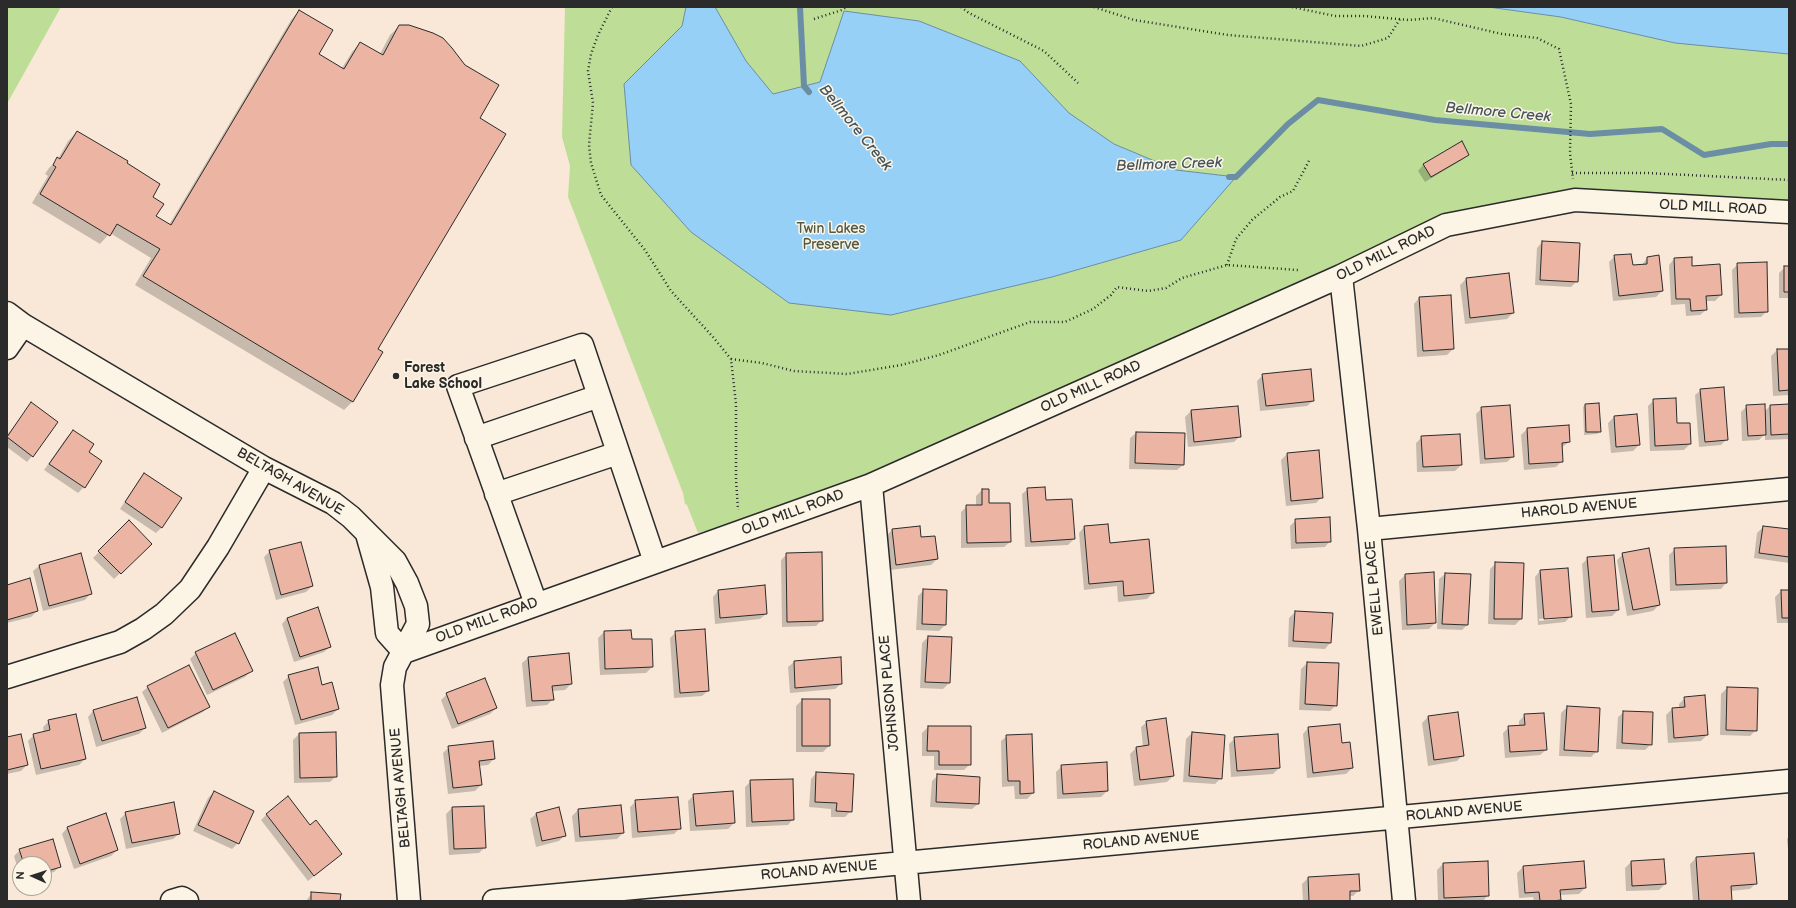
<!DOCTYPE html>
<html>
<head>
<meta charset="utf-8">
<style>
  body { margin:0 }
  #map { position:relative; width:1796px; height:908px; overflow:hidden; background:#f9e8d8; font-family:"Balsamiq Sans",sans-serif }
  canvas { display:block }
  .frame { position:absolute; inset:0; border:8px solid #2b2b2b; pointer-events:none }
  .north { position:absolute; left:12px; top:856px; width:40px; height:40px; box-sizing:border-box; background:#fcf5e5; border:1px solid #a8a49b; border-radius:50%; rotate:273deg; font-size:11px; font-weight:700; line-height:16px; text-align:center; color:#2b2b2b }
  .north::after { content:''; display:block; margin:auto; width:14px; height:18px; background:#2b2b2b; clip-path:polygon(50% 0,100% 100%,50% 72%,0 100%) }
</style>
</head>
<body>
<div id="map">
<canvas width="1796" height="908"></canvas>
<div class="frame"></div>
<div class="north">N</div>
</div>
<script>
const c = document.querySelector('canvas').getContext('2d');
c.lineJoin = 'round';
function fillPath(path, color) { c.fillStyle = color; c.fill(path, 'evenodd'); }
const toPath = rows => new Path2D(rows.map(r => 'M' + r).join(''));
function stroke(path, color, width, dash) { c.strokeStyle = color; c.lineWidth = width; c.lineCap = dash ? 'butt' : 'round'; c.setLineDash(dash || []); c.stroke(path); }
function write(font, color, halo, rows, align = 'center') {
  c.font = font + ' "Balsamiq Sans",sans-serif'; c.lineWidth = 3; c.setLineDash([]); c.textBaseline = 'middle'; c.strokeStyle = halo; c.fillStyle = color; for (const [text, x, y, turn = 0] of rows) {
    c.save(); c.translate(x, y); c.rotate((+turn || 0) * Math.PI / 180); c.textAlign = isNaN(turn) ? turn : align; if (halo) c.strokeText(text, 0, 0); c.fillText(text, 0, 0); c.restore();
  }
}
fillPath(toPath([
  [7,7,61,7,8,102,7,102],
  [565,7,1789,7,1789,204,1477,209,1068,385,794,506,698,533,687,505,685,504,683,493,568,197,570,166,562,137]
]), '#bede97');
const water = toPath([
  [686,7,715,7,746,61,773,94,820,82,844,11,919,21,1020,61,1069,113,1114,144,1176,170,1236,177,1181,240,1052,277,891,315,789,303,691,232,631,165,624,84,682,26,686,7],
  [1488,7,1789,7,1789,54,1675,43,1561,17,1488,7]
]);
fillPath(water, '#97d0f7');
stroke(water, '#6c8ea5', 1);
fillPath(toPath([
  [299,11,318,54,342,68,352,52,360,43,380,54,390,35,399,26,478,119,377,350,353,401,344,410,135,285,151,258,110,233,100,244,32,203,48,176,45,174,49,168,58,159,68,141,77,132,125,164,151,197,155,217,169,225,291,20],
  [1461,143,1468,154,1462,160,1425,182,1418,171,1423,165],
  [1542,242,1577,281,1571,287,1535,285,1537,248],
  [1615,256,1632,266,1642,265,1647,258,1662,291,1656,297,1613,301,1609,262],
  [1674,259,1691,267,1721,295,1715,301,1706,301,1706,310,1700,315,1686,316,1685,304,1671,305,1669,265],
  [1738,264,1767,311,1761,317,1734,318,1732,270],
  [1785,267,1789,267,1789,298,1779,298,1779,273],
  [1466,279,1513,313,1507,319,1465,324,1460,285],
  [1419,298,1453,349,1447,355,1417,357,1414,304],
  [1777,350,1789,350,1789,395,1773,396,1771,356],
  [1263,375,1313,401,1307,406,1260,411,1257,381],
  [1701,390,1727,439,1721,445,1699,447,1695,395],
  [1654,400,1676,424,1690,444,1684,450,1650,451,1648,406],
  [32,404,32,456,27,462,7,447,7,435],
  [1585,405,1600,431,1597,434,1584,435,1583,407],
  [1789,405,1789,439,1765,440,1765,434,1759,440,1742,441,1741,412,1747,406,1764,412,1770,406],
  [1482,408,1513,456,1507,462,1480,464,1476,414],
  [1191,411,1240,436,1234,442,1188,447,1185,417],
  [1637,415,1639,445,1633,451,1611,453,1608,423,1614,417],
  [1568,426,1569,442,1561,448,1562,461,1556,467,1524,470,1521,435,1527,429],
  [73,431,87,452,84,487,78,493,44,470,67,437],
  [1136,433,1183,465,1177,470,1129,469,1130,438],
  [1422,437,1461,465,1455,471,1417,472,1416,443],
  [1287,454,1322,497,1316,503,1286,506,1281,460],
  [144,474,162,527,156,533,120,509,139,480],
  [1028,489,1045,502,1074,539,1068,545,1025,547,1022,494],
  [982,490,988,504,1010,542,1004,547,961,548,961,512,967,506,976,506,976,496],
  [1296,520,1330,541,1325,547,1291,549,1290,526],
  [129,522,151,544,114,579,93,558],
  [919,527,920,538,937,559,931,565,890,570,886,536,892,530],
  [1084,527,1109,544,1153,593,1147,599,1118,602,1117,586,1084,590,1079,533],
  [1763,527,1789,530,1789,563,1754,558,1757,533],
  [1675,549,1726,583,1721,589,1670,591,1669,555],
  [270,551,312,586,306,592,276,600,264,557],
  [787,554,822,620,816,626,782,627,781,560],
  [1623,554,1659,605,1653,611,1627,616,1617,560],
  [80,555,90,594,85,600,43,611,33,571,39,566],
  [1588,558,1618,610,1612,616,1586,618,1582,564],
  [1496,563,1523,564,1521,619,1515,625,1488,624,1490,569],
  [1540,571,1571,616,1565,622,1538,625,1535,577],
  [1566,616,1566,618,1539,621,1539,619],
  [1433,573,1435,623,1429,629,1402,630,1399,581,1405,575],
  [1445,574,1467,625,1462,630,1437,629,1439,579],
  [7,586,37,611,31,617,7,623],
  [924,590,945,625,939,631,916,630,918,596],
  [718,591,766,614,760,619,715,624,713,597],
  [1781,591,1789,591,1789,623,1777,623,1775,597],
  [1295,612,1330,643,1325,649,1288,647,1289,618],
  [287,618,330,647,324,652,294,662,282,624],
  [630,631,631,640,652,667,646,673,600,675,598,638,604,632],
  [676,632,708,691,702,696,674,698,670,638],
  [928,637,949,683,943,689,920,688,922,643],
  [196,653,251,671,245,677,207,695,190,659],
  [528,658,571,684,565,690,552,691,553,699,547,705,526,707,522,663],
  [794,662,841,684,835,689,790,693,788,667],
  [1307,663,1336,705,1330,711,1299,710,1301,669],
  [289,676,322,686,338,709,332,715,295,725,283,682],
  [148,687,208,707,203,712,162,733,142,692],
  [1727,688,1756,730,1750,736,1720,735,1721,694],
  [447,694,496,708,490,714,452,729,441,700],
  [1685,698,1707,735,1701,741,1668,743,1666,715,1672,709,1679,708,1679,704],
  [802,700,829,746,823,752,796,752,796,706],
  [1567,707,1597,751,1591,757,1559,756,1561,713],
  [93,711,145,728,139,734,96,747,88,717],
  [1624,712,1651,744,1645,750,1616,749,1618,717],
  [1525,715,1546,750,1540,755,1505,758,1503,733,1509,727,1519,726,1519,721],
  [1428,717,1463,755,1457,761,1428,766,1422,723],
  [49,721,85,759,79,765,36,775,28,741,34,735,44,733,43,727],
  [1147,722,1173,776,1167,782,1134,786,1130,754,1136,748,1143,747,1141,727],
  [928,727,970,764,964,770,934,770,934,756,922,756,922,733],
  [1308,728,1341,744,1352,768,1346,774,1307,778,1303,734],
  [335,733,336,776,330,782,294,783,293,740,299,734],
  [1192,733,1221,778,1215,784,1183,782,1186,739],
  [1007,736,1033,793,1027,799,1015,799,1014,786,1002,787,1001,741],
  [7,738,27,765,21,771,7,774],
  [1235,738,1279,768,1273,774,1231,777,1229,744],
  [449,747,494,759,488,765,479,766,481,785,475,791,448,794,443,753],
  [1062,766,1107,791,1101,797,1057,799,1056,772],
  [816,773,851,811,845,817,831,817,831,809,809,807,811,779],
  [938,775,978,804,972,809,930,807,932,781],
  [751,781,793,819,788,825,746,827,745,787],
  [214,792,238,843,232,849,193,831,208,798],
  [694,795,734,823,728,829,690,831,688,801],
  [636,801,680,828,674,834,632,838,630,807],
  [452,808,485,847,479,853,449,855,446,814],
  [558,808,565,835,559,841,536,847,530,819,536,814],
  [578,810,623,833,617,839,575,842,572,816],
  [126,813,179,834,173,839,126,849,120,819],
  [267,814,341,854,308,881,261,820],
  [67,828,117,850,111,856,74,869,62,834],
  [1789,837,1789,859,1787,839],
  [20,850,60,866,54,872,44,875,44,864,20,864,20,876,14,856],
  [1696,858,1756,883,1750,889,1731,891,1731,901,1693,901,1690,864],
  [1631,862,1665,884,1659,890,1626,891,1625,868],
  [1443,864,1488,895,1483,901,1438,901,1437,870],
  [1523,867,1585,888,1579,894,1560,895,1559,901,1534,901,1533,897,1519,898,1517,873],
  [1358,875,1359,890,1353,896,1349,896,1349,901,1303,901,1302,884,1308,878],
  [312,893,339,901,306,901]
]), '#0003');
stroke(toPath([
  [800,7,804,86,809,92],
  [1229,177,1236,177,1288,124,1318,100,1435,120,1590,134,1662,129,1704,155,1771,144,1789,144]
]), '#6c8ea5', 6);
const building = toPath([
  [299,10,333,30,319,54,344,69,360,42,383,55,399,25,409,25,433,33,443,38,452,48,465,65,499,85,480,118,506,134,378,349,383,352,353,402,143,276,160,249,117,224,110,236,40,194,56,167,53,165,57,157,60,159,77,131,128,161,127,163,160,184,153,197,164,204,156,216,171,225,299,10],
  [1462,141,1469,155,1431,177,1423,164,1462,141],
  [1542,241,1580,243,1578,282,1540,280,1542,241],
  [1631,254,1633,265,1647,264,1647,257,1659,255,1663,291,1619,296,1614,255,1631,254],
  [1692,257,1692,266,1720,264,1722,295,1706,296,1707,310,1691,311,1690,299,1676,299,1674,258,1692,257],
  [1767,262,1768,312,1739,313,1737,263,1767,262],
  [1784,266,1789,266,1789,292,1784,292,1784,266],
  [1509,273,1514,313,1470,318,1466,278,1509,273],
  [1451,295,1454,349,1423,351,1419,297,1451,295],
  [1777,349,1789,349,1789,390,1779,391,1777,349],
  [1311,369,1314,401,1266,406,1262,374,1311,369],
  [1724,387,1728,440,1705,442,1700,389,1724,387],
  [1676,398,1677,423,1690,423,1691,444,1655,446,1653,399,1676,398],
  [31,402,58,422,33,457,7,437,31,402],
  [1599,403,1601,432,1586,432,1585,404,1599,403],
  [1765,404,1766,435,1748,436,1746,405,1765,404],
  [1789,404,1789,434,1771,435,1770,405,1789,404],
  [1510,405,1514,457,1485,459,1481,407,1510,405],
  [1238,406,1241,437,1194,442,1191,410,1238,406],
  [1637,414,1640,445,1616,447,1614,416,1637,414],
  [1569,425,1570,442,1562,443,1563,462,1529,464,1527,428,1569,425],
  [73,430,94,444,89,452,102,461,85,488,49,464,73,430],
  [1136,432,1185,433,1184,465,1135,463,1136,432],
  [1460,434,1462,465,1423,467,1421,436,1460,434],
  [1319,450,1323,498,1291,501,1287,453,1319,450],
  [144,473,182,498,162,528,125,502,144,473],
  [1045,487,1046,500,1072,499,1075,539,1031,542,1027,488,1045,487],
  [982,489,989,489,989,503,1010,503,1011,542,967,543,966,505,982,505,982,489],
  [1330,517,1331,542,1296,543,1295,519,1330,517],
  [129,520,152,544,121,574,98,551,129,520],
  [1108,524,1110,543,1149,539,1154,593,1124,596,1123,581,1089,584,1084,526,1108,524],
  [920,526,921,537,935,536,938,559,896,565,892,529,920,526],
  [1763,526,1789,529,1789,557,1759,553,1763,526],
  [301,542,313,586,281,595,269,550,301,542],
  [1726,546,1727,583,1676,585,1674,548,1726,546],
  [1649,548,1660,605,1633,610,1622,553,1649,548],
  [822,552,823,621,787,622,786,553,822,552],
  [81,553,92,594,49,606,39,565,81,553],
  [1614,555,1619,610,1592,612,1587,557,1614,555],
  [1495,562,1524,563,1522,619,1494,619,1495,562],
  [1568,568,1572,617,1544,619,1540,570,1568,568],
  [1434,572,1436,623,1407,625,1405,574,1434,572],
  [1445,573,1471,574,1468,625,1442,624,1445,573],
  [30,578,38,611,7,620,7,585,30,578],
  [765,585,767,614,720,618,718,590,765,585],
  [923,589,947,590,946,625,922,624,923,589],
  [1781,590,1789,590,1789,618,1782,618,1781,590],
  [318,607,331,647,300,657,287,618,318,607],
  [1295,611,1333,613,1331,643,1293,641,1295,611],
  [705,629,709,691,680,693,675,631,705,629],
  [631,630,632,639,652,639,653,667,605,669,604,631,631,630],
  [235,633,253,671,213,690,195,652,235,633],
  [928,636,952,637,950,683,925,682,928,636],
  [569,653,572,684,552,686,554,700,532,701,528,657,569,653],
  [841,657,842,684,795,688,794,661,841,657],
  [1307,662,1339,663,1337,706,1305,704,1307,662],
  [189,665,210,707,168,728,147,686,189,665],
  [318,667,322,685,332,682,339,709,301,720,288,675,318,667],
  [485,678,497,708,458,724,446,693,485,678],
  [1727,687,1758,688,1757,731,1726,730,1727,687],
  [1705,695,1708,735,1674,738,1672,708,1685,707,1684,697,1705,695],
  [137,697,146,728,102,741,93,710,137,697],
  [802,699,830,699,830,746,802,746,802,699],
  [1567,706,1600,708,1598,752,1564,750,1567,706],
  [1623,711,1653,712,1652,745,1622,743,1623,711],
  [1458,712,1464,756,1434,760,1428,716,1458,712],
  [1544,713,1547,750,1510,752,1508,726,1525,725,1524,714,1544,713],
  [76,714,86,759,41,769,33,734,50,730,48,720,76,714],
  [1166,718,1174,776,1140,780,1136,747,1149,745,1146,721,1166,718],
  [1340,724,1342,743,1350,742,1353,768,1313,773,1308,727,1340,724],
  [928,726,971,726,971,765,939,765,939,751,927,751,928,726],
  [336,732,337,777,300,778,299,733,336,732],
  [1192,732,1225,735,1222,779,1189,776,1192,732],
  [21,734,28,765,7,770,7,737,21,734],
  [1032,734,1034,793,1020,794,1020,781,1008,781,1006,735,1032,734],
  [1278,734,1280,768,1237,771,1234,737,1278,734],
  [493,741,495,759,479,761,482,785,453,788,448,746,493,741],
  [1107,762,1108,791,1063,794,1061,765,1107,762],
  [816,772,854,774,852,812,836,811,837,803,815,802,816,772],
  [937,774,980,777,979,804,936,802,937,774],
  [793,779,794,820,752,822,750,780,793,779],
  [214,791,254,811,239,844,198,825,214,791],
  [733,791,735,823,696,826,693,794,733,791],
  [288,796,310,825,316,820,342,854,314,876,266,814,288,796],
  [678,797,681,829,638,832,635,800,678,797],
  [174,802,180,834,132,843,125,812,174,802],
  [621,805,624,833,580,837,578,809,621,805],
  [484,806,486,848,454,849,452,807,484,806],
  [559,807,566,836,542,841,536,813,559,807],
  [106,813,118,850,80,864,67,827,106,813],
  [53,839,61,867,44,872,44,864,24,864,19,849,53,839],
  [1754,853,1757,884,1731,886,1732,901,1699,901,1696,857,1754,853],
  [1664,859,1666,884,1632,886,1631,861,1664,859],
  [1488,861,1489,896,1444,898,1443,863,1488,861],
  [1584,861,1586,888,1560,890,1561,900,1552,901,1540,901,1539,892,1525,893,1523,866,1584,861],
  [1359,874,1360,891,1350,891,1350,901,1309,901,1308,877,1359,874],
  [311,892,341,894,340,901,311,901,311,892]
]);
fillPath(building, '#ecb4a2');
stroke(building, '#2b2b2b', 1);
const minor = toPath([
  [1341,276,1369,529,1404,901],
  [7,313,23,325,264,468,333,503,351,517,395,561,407,583,416,606,418,624,395,667,392,685,409,901],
  [7,348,23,325],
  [476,438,599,396],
  [871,485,909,901],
  [496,494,618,453],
  [1369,529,1789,489],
  [367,534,382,587,387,633,404,652],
  [536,604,458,386,582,345,655,562],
  [404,652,871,485,1341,276,1446,225,1575,200,1789,212],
  [7,677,120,642,143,629,164,614,190,589,218,547,264,468],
  [172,901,182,898,187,901],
  [494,901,1789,781]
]);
stroke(minor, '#2b2b2b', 25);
stroke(toPath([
  [612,7,598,35,591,54,588,71,593,103,589,145,591,163,601,195,645,250,671,291,713,337,731,359,736,404,736,479,738,510],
  [961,7,969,13,1044,51,1078,83],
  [1094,7,1134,20,1228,35,1361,46,1388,38,1400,19],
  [1292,7,1335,16,1364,16,1409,20,1433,18,1502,34,1537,38,1559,49,1571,104,1570,153,1573,179],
  [814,19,842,10,846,7],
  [1572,173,1647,173,1789,180],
  [1227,265,1236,239,1252,220,1280,197,1293,191,1310,159],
  [731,359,762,363,794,371,847,374,901,365,939,355,1030,322,1065,322,1093,309,1111,295,1117,287,1148,291,1166,288,1182,278,1227,265,1298,270]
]), '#2b2b2b', 2.5, [1, 3]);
stroke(minor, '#fcf5e5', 22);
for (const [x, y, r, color] of [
  [396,376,4,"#2b2b2b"]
]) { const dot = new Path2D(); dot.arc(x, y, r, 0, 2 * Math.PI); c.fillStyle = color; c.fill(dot); stroke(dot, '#fcf5e5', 1.5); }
write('14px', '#2b2b2b', '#fcf5e5', [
  ["OLD MILL ROAD",1713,208,3],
  ["OLD MILL ROAD",1386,254,-26],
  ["OLD MILL ROAD",1091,387,-24],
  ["BELTAGH AVENUE",290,482,30],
  ["HAROLD AVENUE",1579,509,-5],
  ["OLD MILL ROAD",793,513,-20],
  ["EWELL PLACE",1375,588,-95],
  ["OLD MILL ROAD",487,621,-20],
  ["JOHNSON PLACE",890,693,-95],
  ["BELTAGH AVENUE",401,788,-95],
  ["ROLAND AVENUE",1464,812,-5],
  ["ROLAND AVENUE",1141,841,-5],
  ["ROLAND AVENUE",819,871,-5]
]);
write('14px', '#505846', '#fcf5e5', [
  ["Twin Lakes",831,229],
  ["Preserve",831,245]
]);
write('bold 14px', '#2b2b2b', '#fcf5e5', [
  ["Forest",404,368],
  ["Lake School",404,384]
], 'left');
write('italic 15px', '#46545e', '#fcf5e5', [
  ["Bellmore Creek",1498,113,5],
  ["Bellmore Creek",855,128,51],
  ["Bellmore Creek",1169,165,-2]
]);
</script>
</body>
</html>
